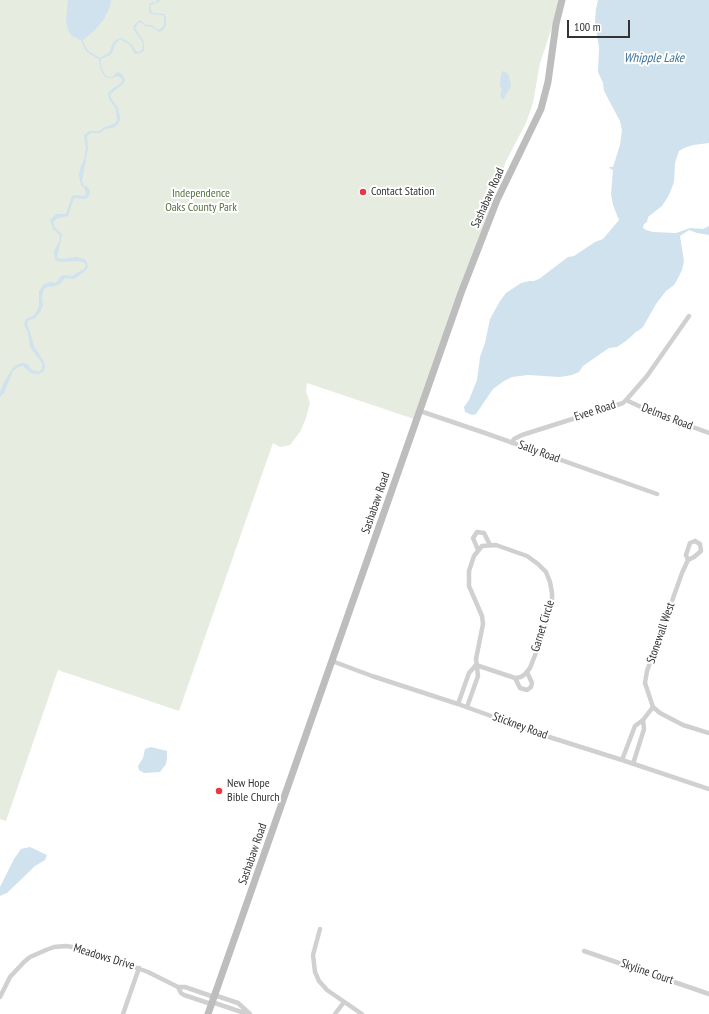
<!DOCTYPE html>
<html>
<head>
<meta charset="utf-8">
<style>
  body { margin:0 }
  #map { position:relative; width:709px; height:1014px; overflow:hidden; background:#fff; font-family:"PT Sans Narrow",sans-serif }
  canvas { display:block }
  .scale { position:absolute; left:567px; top:20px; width:63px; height:18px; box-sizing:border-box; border:2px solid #333; border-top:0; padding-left:5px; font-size:12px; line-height:14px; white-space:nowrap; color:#333; -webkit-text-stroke:3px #fff; paint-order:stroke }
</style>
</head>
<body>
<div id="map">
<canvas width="709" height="1014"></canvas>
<div class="scale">100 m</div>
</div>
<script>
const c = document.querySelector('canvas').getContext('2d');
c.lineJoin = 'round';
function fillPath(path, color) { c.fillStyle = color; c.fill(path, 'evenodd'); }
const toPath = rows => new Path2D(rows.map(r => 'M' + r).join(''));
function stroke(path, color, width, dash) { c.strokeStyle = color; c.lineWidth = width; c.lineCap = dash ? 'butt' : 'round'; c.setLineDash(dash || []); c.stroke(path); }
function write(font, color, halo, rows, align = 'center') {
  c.font = font + ' "PT Sans Narrow",sans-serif'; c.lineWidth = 4; c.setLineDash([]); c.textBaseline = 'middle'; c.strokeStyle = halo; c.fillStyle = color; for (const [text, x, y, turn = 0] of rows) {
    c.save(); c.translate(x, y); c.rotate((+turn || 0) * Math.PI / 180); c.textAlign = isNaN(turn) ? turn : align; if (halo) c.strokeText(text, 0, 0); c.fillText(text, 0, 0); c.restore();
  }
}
fillPath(toPath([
  [0,0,561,0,540,63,533,103,526,123,506,161,417,420,307,383,306,391,310,403,306,418,300,432,290,445,280,447,273,443,179,711,58,670,6,821,0,819]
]), '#e6ecdf');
fillPath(toPath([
  [68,0,111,0,110,7,104,19,95,30,82,41,71,35,68,30,66,21],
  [157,0,160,0,159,2,150,5,151,11,153,13,164,14,166,18,166,25,163,30,159,32,152,27,145,26,141,22,138,23,135,28,144,42,144,51,138,54,134,53,130,45,120,39,115,44,113,51,110,55,101,59,101,63,102,69,106,76,112,77,118,72,122,74,125,80,123,84,110,94,111,98,118,108,120,117,119,122,115,127,105,129,100,133,91,133,87,136,88,148,82,181,84,186,88,187,90,191,89,196,86,199,74,198,68,216,58,218,53,222,55,228,62,234,57,258,61,259,77,257,86,260,88,267,85,271,74,279,65,278,60,284,55,286,47,287,44,289,42,297,43,305,40,312,35,318,28,321,27,324,30,332,34,346,44,362,45,368,43,372,39,374,31,373,23,366,18,367,13,371,4,393,0,397,0,392,3,384,14,366,22,363,27,364,32,370,39,372,41,370,42,367,42,363,30,347,28,333,24,324,26,319,33,316,37,311,39,306,39,291,43,285,50,282,56,283,61,276,64,275,72,276,84,269,86,266,85,263,79,261,61,262,55,260,54,251,59,242,60,235,53,229,50,220,56,214,66,214,72,196,76,195,84,196,86,194,85,189,81,185,79,175,81,166,84,160,86,148,84,135,90,131,99,131,105,127,114,124,117,121,116,109,109,99,108,93,111,90,121,83,123,80,118,76,112,78,105,77,101,70,99,59,101,57,109,53,113,43,116,40,120,38,122,38,131,44,136,51,138,52,142,50,143,43,134,30,133,26,140,20,146,25,152,25,158,30,162,28,164,25,164,17,162,15,151,14,149,11,149,5,150,3,156,2],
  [598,0,709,0,709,143,693,145,684,148,679,151,675,163,674,182,669,195,662,206,648,217,647,222,644,224,643,228,646,230,653,232,676,233,690,228,703,229,709,226,709,235,697,233,689,230,680,236,684,261,682,270,677,280,674,285,666,291,656,304,643,327,638,331,637,331,626,341,617,347,609,348,603,352,583,366,579,372,572,375,560,377,528,375,512,377,504,381,493,389,476,414,472,415,465,412,464,407,469,400,477,380,480,357,485,343,490,319,500,301,506,293,521,283,529,281,534,281,539,279,568,257,574,256,595,242,603,239,619,220,613,205,611,194,613,170,609,168,610,167,613,167,614,164,620,145,622,130,620,121,604,91,603,83,598,72,599,48,595,21,596,9],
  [503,71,507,73,509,76,511,86,503,100,500,95,502,90,500,85,501,75],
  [151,747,167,751,167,759,166,764,160,772,144,773,139,770,138,766,143,758,145,749],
  [30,847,47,855,45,860,35,866,7,893,0,896,0,887,14,859,21,849]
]), '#cfe2ee');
stroke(toPath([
  [82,41,87,51,100,59]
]), '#cfe2ee', 1.5);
stroke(toPath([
  [626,400,656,414,709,433],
  [420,411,485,433,657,494],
  [512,443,514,439,522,435,623,403,627,399,647,376,689,316],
  [695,541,700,544,701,551,694,557,688,560,686,555,690,543,695,541],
  [478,550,473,538,477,532,484,533,490,545],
  [688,560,682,573,656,646,647,671,645,683,653,707,660,713,683,725,709,733],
  [332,661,372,676,458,704,546,736,622,760,709,789],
  [515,678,520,688,527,690,531,687,532,683,527,672],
  [458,704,469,673,476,665],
  [467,707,478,676,476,659,483,624,482,616,469,586,469,571,474,556,482,546,496,545,527,556,538,564,546,572,550,582,552,593,552,602,548,618,537,650,530,668,525,674,521,677,515,678,476,665],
  [622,760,635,726,643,720,653,707],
  [633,764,644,729,643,720],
  [320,929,313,955,315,972,319,981,327,990,362,1014],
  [584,951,709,994],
  [178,987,181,993,184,995,211,1004],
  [214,995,238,1003,250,1014],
  [0,997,10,977,24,962,30,957,46,950,54,947,66,946,78,948,93,952,148,972,178,987,185,987,214,997],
  [212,1002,247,1014],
  [123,1014,139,968],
  [335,1014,344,1002]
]), '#d0d0d0', 4.5);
stroke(toPath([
  [208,1014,461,293,497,200,541,109,548,82,556,24,562,0]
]), '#bdbdbd', 7);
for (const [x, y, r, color] of [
  [363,192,4,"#e63946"],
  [219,791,4,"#e63946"]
]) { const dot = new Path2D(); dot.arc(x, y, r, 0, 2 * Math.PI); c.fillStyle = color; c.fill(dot); stroke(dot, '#fff', 1.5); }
write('12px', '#333', '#fff', [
  ["Contact Station",371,192],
  ["New Hope",227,784],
  ["Bible Church",227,798]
], 'left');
write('12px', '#56703f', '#fff', [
  ["Independence",201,194],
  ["Oaks County Park",201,208]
]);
write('12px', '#333', '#fff', [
  ["Sashabaw Road",488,198,-66],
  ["Evee Road",595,411,-18],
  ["Delmas Road",667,417,21],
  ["Sally Road",539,452,20],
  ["Sashabaw Road",376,503,-71],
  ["Garnet Circle",543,626,-73],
  ["Stonewall West",661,633,-71],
  ["Stickney Road",520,726,20],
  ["Sashabaw Road",253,854,-71],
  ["Meadows Drive",104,957,17],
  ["Skyline Court",647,972,19]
]);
write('italic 13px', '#3f7597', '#fff', [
  ["Whipple Lake",654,58]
]);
</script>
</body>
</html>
